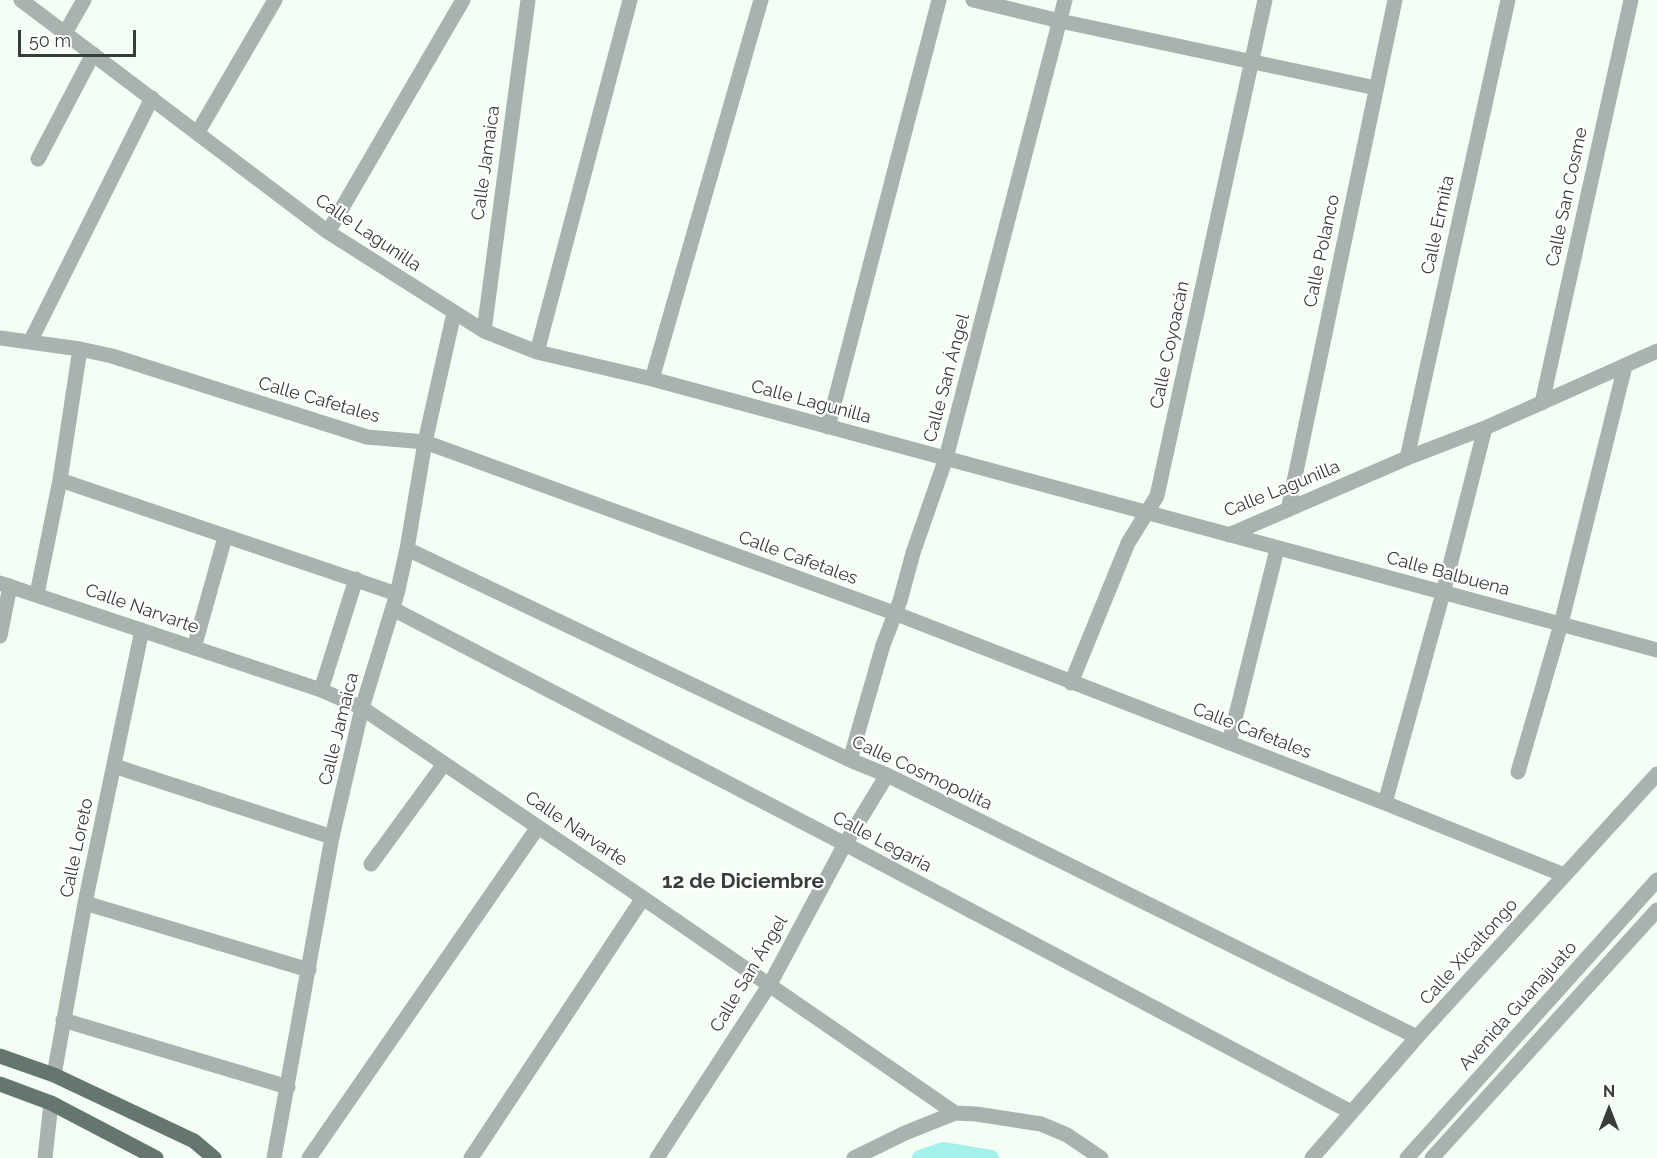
<!DOCTYPE html>
<html>
<head>
<meta charset="utf-8">
<style>
  body { margin:0 }
  #map { position:relative; width:1657px; height:1158px; overflow:hidden; background:#f4fef5; font-family:Raleway,sans-serif }
  canvas { display:block }
  .north { position:absolute; left:1579px; top:1080px; width:60px; height:60px; -webkit-text-stroke:4px #fff; paint-order:stroke; rotate:0deg; font-size:16px; font-weight:700; line-height:24px; text-align:center; color:#373e38 }
  .north::after { content:''; display:block; margin:auto; width:21px; height:27px; background:#373e38; clip-path:polygon(50% 0,100% 100%,50% 72%,0 100%) }
  .scale { position:absolute; left:18px; top:30px; width:118px; height:27px; box-sizing:border-box; border:3px solid #373e38; border-top:0; padding-left:8px; font-size:18px; line-height:21px; white-space:nowrap; color:#373e38; -webkit-text-stroke:4px #fff; paint-order:stroke }
</style>
</head>
<body>
<div id="map">
<canvas width="1657" height="1158"></canvas>
<div class="north">N</div>
<div class="scale">50 m</div>
</div>
<script>
const c = document.querySelector('canvas').getContext('2d');
c.lineJoin = 'round';
const toPath = rows => new Path2D(rows.map(r => 'M' + r).join(''));
function stroke(path, color, width, dash) { c.strokeStyle = color; c.lineWidth = width; c.lineCap = dash ? 'butt' : 'round'; c.setLineDash(dash || []); c.stroke(path); }
function write(font, color, halo, rows, align = 'center') {
  c.font = font + ' Raleway,sans-serif'; c.lineWidth = 4.5; c.setLineDash([]); c.textBaseline = 'middle'; c.strokeStyle = halo; c.fillStyle = color; for (const [text, x, y, turn = 0] of rows) {
    c.save(); c.translate(x, y); c.rotate((+turn || 0) * Math.PI / 180); c.textAlign = isNaN(turn) ? turn : align; if (halo) c.strokeText(text, 0, 0); c.fillText(text, 0, 0); c.restore();
  }
}
stroke(toPath([
  [920,1158,943,1150,991,1158]
]), '#a4f1eb', 16);
stroke(toPath([
  [21,0,328,232,484,331,537,352,652,379,1657,650],
  [973,0,1060,21,1376,88],
  [65,33,84,0],
  [198,132,275,0],
  [38,159,93,54],
  [328,232,463,0],
  [484,331,528,0],
  [0,338,80,349,112,356,367,437,425,442,894,613,1385,803,1564,875],
  [30,342,152,98],
  [537,352,630,0],
  [652,379,761,0],
  [1542,403,1631,0],
  [828,427,939,0],
  [1407,458,1508,0],
  [60,480,397,594],
  [1288,510,1395,0],
  [1229,535,1407,458,1485,428,1657,351],
  [407,549,850,760,887,775,1417,1037],
  [0,583,321,690,362,708,643,898,955,1113,976,1114,1041,1124,1067,1135,1101,1158],
  [37,594,60,480,80,349],
  [393,609,845,844,1351,1112],
  [0,636,10,586],
  [194,648,225,537],
  [1071,683,1128,543,1157,496,1265,0],
  [321,690,356,579],
  [1229,743,1277,549],
  [850,760,883,645,900,601,913,553,946,458,1065,0],
  [114,766,332,837],
  [1518,772,1561,624,1625,366],
  [1385,803,1443,593,1485,428],
  [371,864,444,764],
  [85,903,309,970],
  [63,1020,288,1087],
  [54,1075,85,903,142,630],
  [45,1158,51,1103],
  [274,1158,332,837,362,708,397,594,407,549,425,442,454,313],
  [309,1158,538,827],
  [471,1158,643,898],
  [657,1158,770,984,845,844,887,775],
  [854,1158,905,1133,955,1113],
  [1312,1158,1417,1037,1657,774],
  [1407,1158,1657,880],
  [1432,1158,1657,910]
]), '#a9b2ae', 15);
stroke(toPath([
  [0,1056,54,1075,194,1141,214,1158],
  [0,1084,51,1103,156,1158]
]), '#65766f', 15);
write('18px', '#373e38', '#fff', [
  ["Calle Jamaica",486,163,-82],
  ["Calle San Cosme",1567,197,-78],
  ["Calle Ermita",1438,225,-78],
  ["Calle Lagunilla",368,233,34],
  ["Calle Polanco",1322,251,-78],
  ["Calle Coyoacán",1170,345,-78],
  ["Calle San Ángel",947,378,-75],
  ["Calle Cafetales",319,400,16],
  ["Calle Lagunilla",811,402,15],
  ["Calle Lagunilla",1282,489,-22],
  ["Calle Cafetales",798,558,20],
  ["Calle Balbuena",1448,574,15],
  ["Calle Narvarte",142,609,19],
  ["Calle Jamaica",339,729,-76],
  ["Calle Cafetales",1252,731,21],
  ["Calle Cosmopolita",922,773,25],
  ["Calle Narvarte",576,829,34],
  ["Calle Legaria",882,842,28],
  ["Calle Loreto",77,848,-78],
  ["Calle Xicaltongo",1469,952,-48],
  ["Calle San Ángel",749,974,-59],
  ["Avenida Guanajuato",1518,1006,-48]
]);
write('bold 21px', '#373e38', '#fff', [
  ["12 de Diciembre",743,882]
]);
</script>
</body>
</html>
